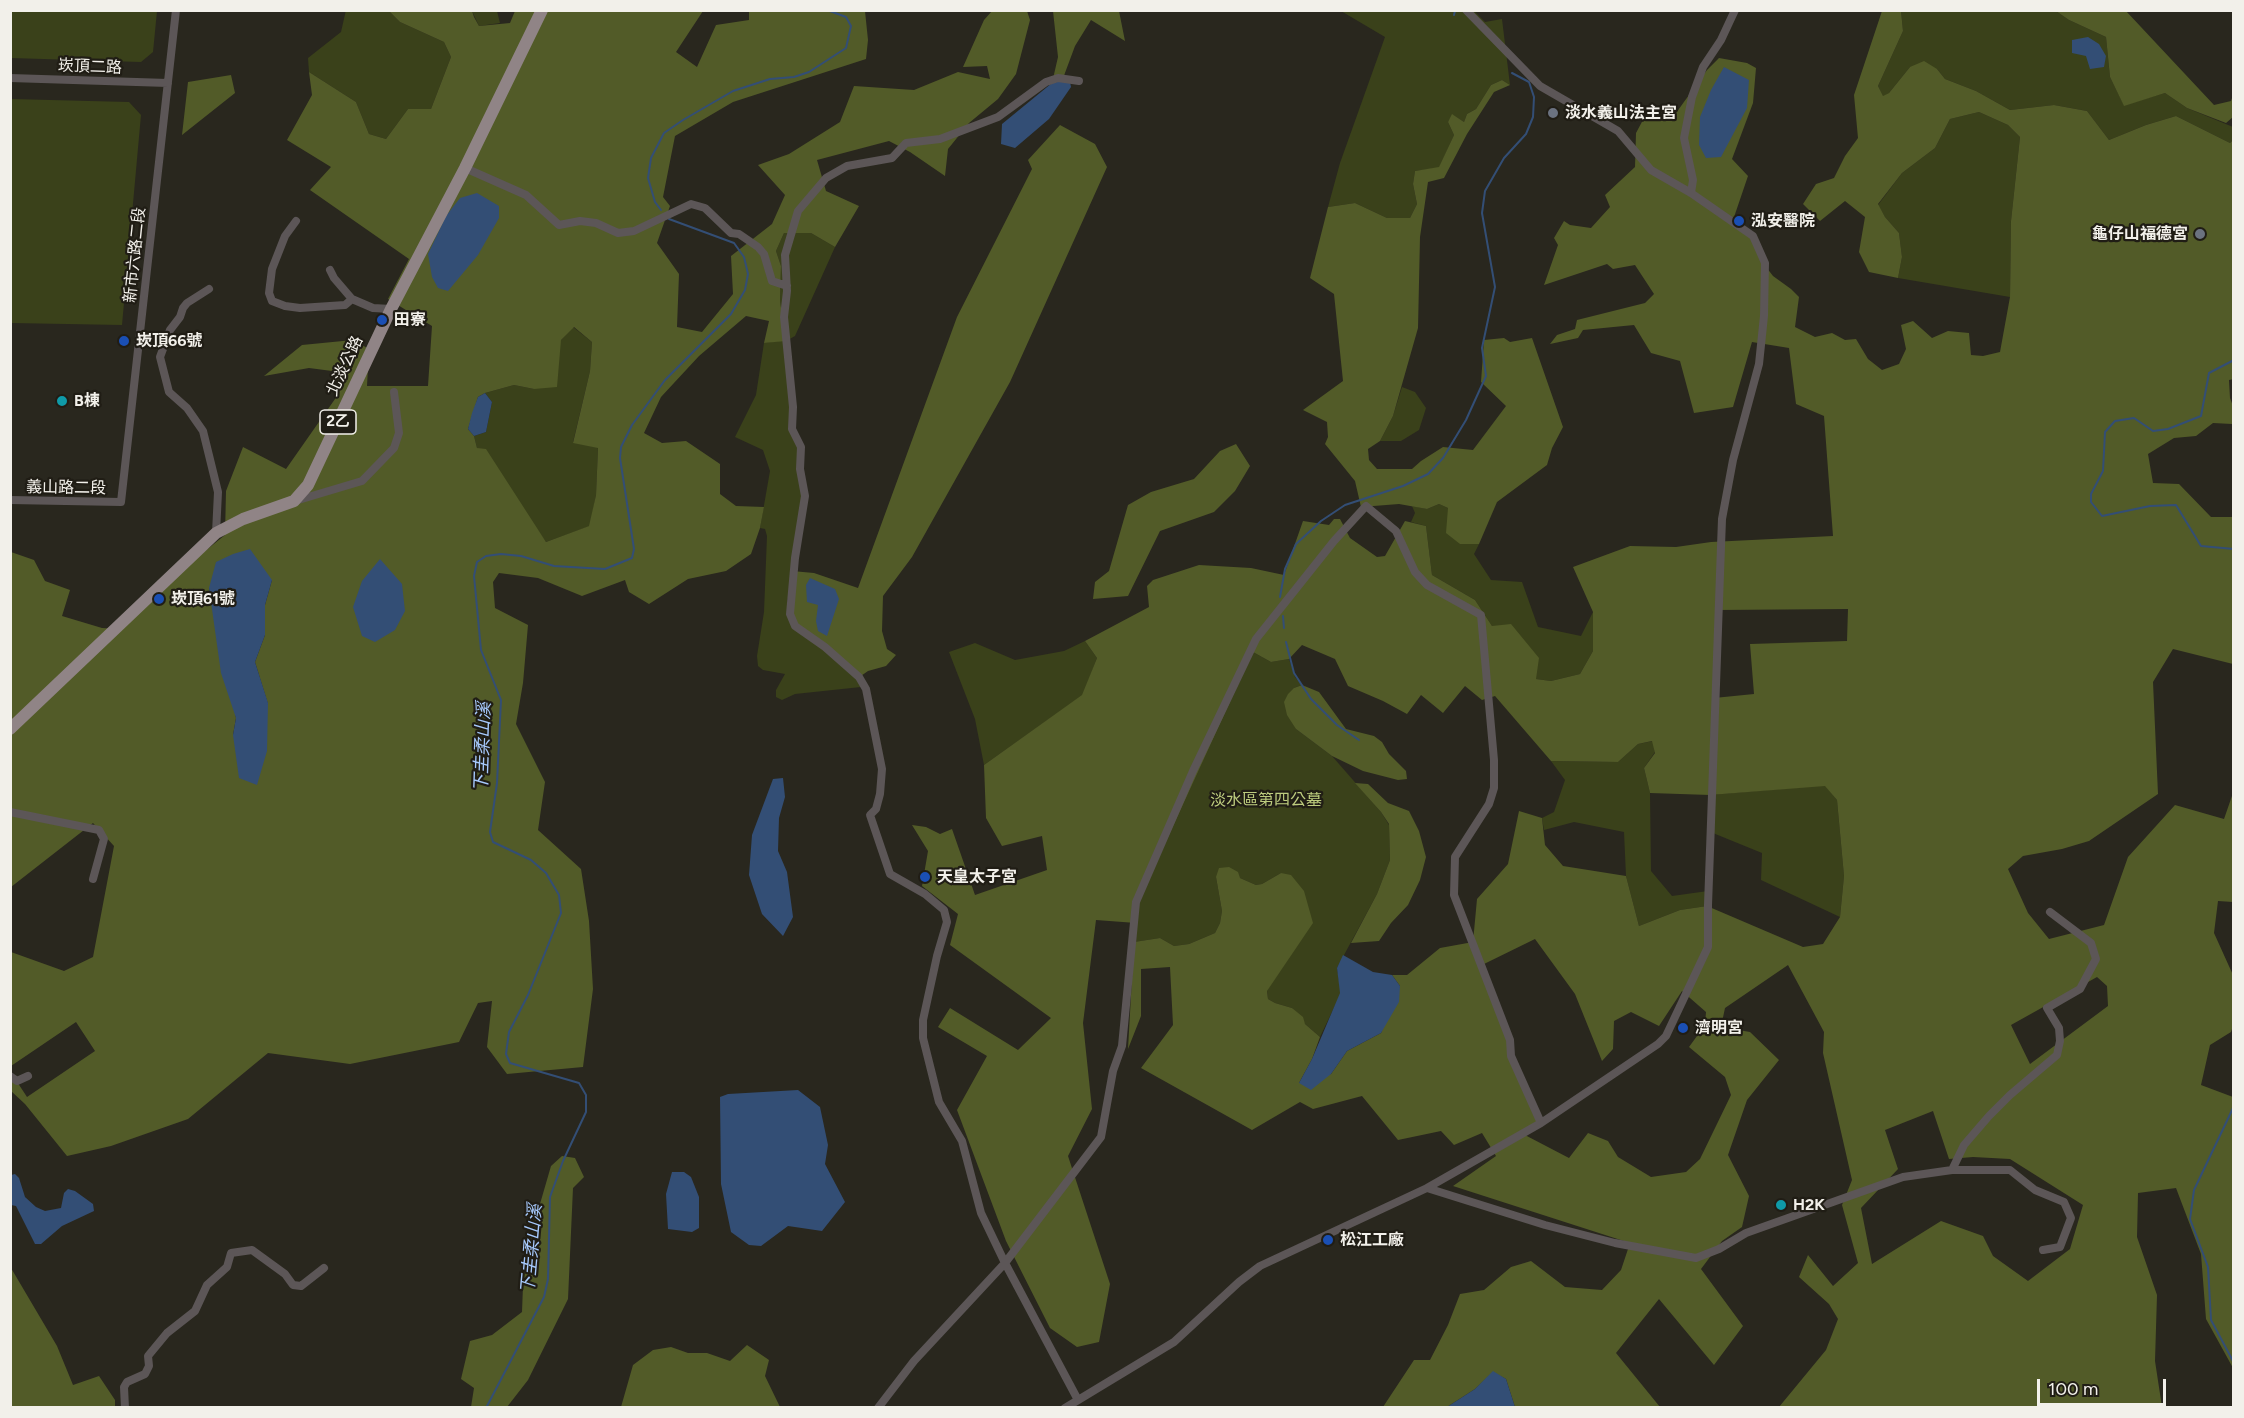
<!DOCTYPE html>
<html>
<head>
<meta charset="utf-8">
<style>
  body { margin:0 }
  #map { position:relative; width:2244px; height:1418px; overflow:hidden; background:#29271e; font-family:Figtree,sans-serif }
  canvas { display:block }
  .frame { position:absolute; inset:0; border:12px solid #f2f0ea; pointer-events:none }
  .scale { position:absolute; left:2037px; top:1379px; width:129px; height:27px; box-sizing:border-box; border:3px solid #f2f0ea; border-top:0; padding-left:8px; font-size:18px; line-height:21px; white-space:nowrap; color:#f2f0ea; -webkit-text-stroke:4px #201d15; paint-order:stroke }
</style>
</head>
<body>
<div id="map">
<canvas width="2244" height="1418"></canvas>
<div class="frame"></div>
<div class="scale">100 m</div>
</div>
<script>
const c = document.querySelector('canvas').getContext('2d');
c.lineJoin = 'round';
function fillPath(path, color) { c.fillStyle = color; c.fill(path, 'evenodd'); }
const toPath = rows => new Path2D(rows.map(r => 'M' + r).join(''));
function stroke(path, color, width, dash) { c.strokeStyle = color; c.lineWidth = width; c.lineCap = dash ? 'butt' : 'round'; c.setLineDash(dash || []); c.stroke(path); }
function write(font, color, halo, rows, align = 'center') {
  c.font = font + ' Figtree,"Noto Sans TC",sans-serif'; c.lineWidth = 4.5; c.setLineDash([]); c.textBaseline = 'middle'; c.strokeStyle = halo; c.fillStyle = color; for (const [text, x, y, turn = 0] of rows) {
    c.save(); c.translate(x, y); c.rotate((+turn || 0) * Math.PI / 180); c.textAlign = isNaN(turn) ? turn : align; if (halo) c.strokeText(text, 0, 0); c.fillText(text, 0, 0); c.restore();
  }
}
fillPath(toPath([
  [11,10,157,11,153,52,141,62,11,58],
  [346,10,389,11,400,22,444,42,451,57,431,109,408,109,386,139,369,134,356,102,309,72,308,58,341,32],
  [472,11,497,11,500,23,479,26],
  [1341,11,1474,11,1485,22,1502,19,1510,85,1502,80,1491,85,1476,109,1467,114,1464,122,1453,115,1448,122,1454,135,1439,168,1415,171,1413,184,1417,204,1410,218,1387,218,1355,203,1328,207,1340,163,1385,37],
  [1901,11,2056,11,2069,20,2106,37,2110,77,2124,105,2165,93,2187,108,2233,127,2233,140,2230,143,2176,116,2146,125,2109,140,2087,111,2054,105,2010,110,1976,91,1945,79,1937,69,1910,67,1889,93,1883,97,1878,86,1903,31],
  [11,99,129,102,141,115,122,325,11,323],
  [1979,112,2008,125,2020,137,2011,221,2010,297,1898,278,1902,257,1899,233,1885,217,1878,205,1902,173,1935,148,1950,119],
  [784,233,811,233,835,247,795,336,786,341,793,431,800,448,803,499,787,604,858,678,861,687,795,694,782,700,776,697,776,690,785,674,763,670,758,666,757,656,764,612,767,536,765,529,760,528,770,471,763,450,735,437,756,395,764,343,786,340,780,301,781,266,776,251],
  [573,327,592,342,590,371,573,442,598,447,596,495,590,526,546,542,477,448,474,436,486,432,492,402,485,393,514,385,534,389,561,340],
  [1402,387,1415,392,1426,408,1419,430,1401,441,1380,441,1393,416],
  [1439,504,1448,508,1460,544,1479,544,1474,554,1491,580,1522,582,1538,627,1581,636,1593,612,1593,651,1580,674,1551,681,1536,679,1492,626,1475,600,1432,575,1426,526,1411,522,1415,513,1412,506,1427,509],
  [1085,641,1097,658,1083,695,984,765,975,719,949,652,975,643,1015,660,1064,651],
  [1253,652,1271,662,1289,659,1295,677,1302,685,1294,688,1296,729,1332,756,1381,812,1389,825,1390,860,1377,894,1337,968,1341,993,1320,1037,1305,1024,1292,1008,1275,1003,1268,999,1267,990,1312,923,1281,873,1262,884,1256,885,1240,878,1216,877,1222,911,1220,923,1215,933,1189,944,1174,946,1160,938,1134,942,1138,903],
  [1653,741,1655,752,1644,768,1650,793,1651,871,1672,896,1708,891,1707,906,1680,910,1639,926,1626,876,1624,832,1574,822,1544,830,1542,818,1554,812,1565,780,1551,761,1618,762,1638,744],
  [1825,785,1837,800,1844,876,1840,917,1761,880,1762,853,1708,831,1710,795]
]), '#3a411a');
fillPath(toPath([
  [389,11,472,11,474,17,479,26,510,23,515,11,703,11,676,52,697,67,716,25,749,20,749,11,865,11,868,40,866,59,733,102,675,136,663,197,670,206,657,243,679,274,677,327,702,332,733,294,731,256,772,224,785,195,758,165,789,154,840,122,854,86,914,90,958,72,990,79,987,66,963,67,984,20,992,11,1027,11,1030,20,1016,74,998,99,969,123,948,149,945,176,910,152,889,141,817,160,826,191,859,206,835,247,811,233,784,233,776,251,781,266,780,301,786,341,764,343,769,321,746,316,699,356,661,397,644,433,662,443,686,441,720,464,720,494,736,506,764,507,760,528,751,554,726,571,688,579,649,604,629,592,625,580,582,596,538,578,499,573,493,582,495,608,528,625,523,683,516,724,545,782,538,830,581,869,589,921,593,989,583,1067,507,1074,487,1047,492,1001,478,1003,459,1042,350,1064,268,1053,188,1119,111,1146,67,1156,25,1104,11,1091,10,1071,27,1097,95,1051,76,1022,11,1066,11,952,64,971,93,957,114,846,93,823,11,887,11,552,34,560,45,581,70,590,62,616,102,628,122,629,189,564,225,535,226,491,243,447,286,469,335,399,332,371,309,368,264,376,302,345,353,340,369,349,367,386,428,386,432,326,388,299,409,259,310,190,331,167,287,140,312,95,309,72,356,102,369,134,386,139,408,109,431,109,451,57,444,42,400,22],
  [574,327,592,342,590,371,573,443,598,448,596,495,589,526,546,542,486,449,477,448,474,436,468,429,478,397,485,393,514,385,534,389,557,387,561,340],
  [272,580,265,605,265,635,255,662,268,704,233,735,236,718,209,588],
  [1053,11,1119,11,1125,41,1091,20,1075,46,1062,81,1052,83,1058,57],
  [1882,11,1901,11,1903,31,1878,86,1883,96,1889,93,1910,67,1924,61,1937,69,1945,79,1976,91,2010,110,2054,105,2087,111,2109,140,2146,125,2176,116,2230,143,2233,140,2234,379,2229,380,2230,398,2233,406,2233,422,2232,424,2213,423,2196,436,2174,438,2148,454,2153,483,2179,484,2211,517,2233,517,2233,664,2173,649,2153,682,2158,794,2089,841,2062,849,2023,856,2008,869,2028,913,2049,939,2104,925,2128,857,2175,805,2224,819,2233,793,2233,902,2218,901,2214,933,2233,975,2233,1026,2231,1032,2210,1045,2201,1085,2233,1097,2233,1368,2206,1319,2201,1254,2176,1188,2138,1193,2137,1237,2157,1295,2155,1361,2162,1407,1779,1407,1826,1350,1838,1319,1829,1304,1799,1277,1808,1255,1833,1286,1858,1263,1842,1205,1852,1180,1823,1053,1824,1032,1788,965,1725,1008,1721,1027,1750,1032,1779,1060,1747,1100,1728,1155,1749,1196,1742,1227,1722,1241,1701,1269,1743,1326,1714,1365,1659,1299,1616,1353,1660,1407,1515,1407,1506,1379,1493,1372,1475,1389,1447,1407,1383,1407,1414,1360,1430,1360,1448,1325,1460,1294,1484,1290,1511,1267,1531,1261,1565,1287,1602,1290,1621,1270,1630,1243,1453,1186,1496,1156,1482,1133,1454,1145,1441,1131,1398,1140,1362,1096,1313,1109,1300,1102,1252,1130,1141,1068,1173,1025,1170,967,1141,969,1141,1016,1128,1049,1134,942,1160,938,1174,946,1189,944,1215,933,1220,923,1222,911,1216,877,1219,868,1229,867,1238,872,1240,878,1256,885,1262,884,1281,873,1291,875,1304,891,1313,923,1267,991,1268,999,1275,1003,1292,1008,1303,1017,1305,1024,1320,1037,1312,1059,1299,1083,1331,1074,1347,1051,1381,1033,1400,986,1392,975,1407,975,1440,948,1473,942,1477,899,1508,864,1519,811,1542,818,1545,845,1563,866,1626,876,1639,926,1680,910,1707,906,1803,947,1823,944,1840,917,1844,876,1837,800,1825,786,1710,795,1650,793,1644,768,1655,753,1652,741,1638,744,1618,762,1551,761,1495,696,1482,700,1465,686,1443,713,1421,695,1407,714,1383,701,1348,686,1335,659,1302,645,1289,659,1271,662,1253,652,1138,903,1136,923,1096,920,1083,1023,1092,1109,1068,1156,1110,1284,1099,1342,1077,1347,1050,1328,1006,1241,957,1110,987,1056,938,1027,950,1008,1018,1050,1051,1018,950,945,958,914,922,886,928,851,912,825,926,827,940,834,952,829,975,895,1047,870,1042,836,1002,846,986,818,984,765,1082,695,1097,658,1085,641,1149,607,1147,586,1153,580,1199,565,1251,568,1284,575,1303,521,1329,525,1334,519,1340,519,1350,538,1377,557,1385,556,1405,521,1426,526,1432,575,1475,600,1492,626,1511,624,1539,658,1536,679,1551,681,1580,674,1593,651,1593,612,1573,567,1630,546,1676,547,1711,542,1833,536,1824,416,1796,404,1789,348,1752,342,1733,407,1694,413,1680,361,1651,353,1634,325,1583,330,1578,338,1550,344,1557,335,1575,329,1577,320,1645,303,1654,294,1635,265,1613,269,1607,264,1544,285,1558,245,1554,238,1564,221,1570,225,1591,228,1610,207,1605,195,1635,167,1636,133,1644,118,1676,113,1707,70,1719,58,1747,63,1756,68,1753,103,1732,159,1748,176,1732,223,1751,233,1763,263,1773,276,1791,289,1799,297,1795,327,1815,337,1832,333,1845,340,1856,339,1868,359,1882,370,1899,364,1906,349,1901,325,1913,321,1932,338,1948,331,1969,333,1971,355,1983,356,2000,352,2010,297,2011,221,2020,137,2008,125,1979,112,1950,119,1935,148,1902,173,1878,204,1885,217,1899,233,1902,257,1898,278,1869,272,1859,252,1865,217,1845,201,1820,221,1803,204,1816,184,1834,178,1845,156,1858,138,1854,95],
  [1848,609,1847,641,1750,644,1754,694,1714,698,1717,610],
  [1535,939,1575,994,1602,1061,1613,1049,1614,1021,1631,1012,1659,1026,1682,991,1706,1012,1705,1025,1689,1047,1725,1077,1731,1095,1700,1159,1686,1172,1651,1177,1618,1157,1608,1141,1588,1133,1569,1158,1523,1134,1538,1121,1508,1041,1484,964],
  [2097,977,2107,986,2108,1006,2030,1064,2011,1025],
  [1933,1111,1949,1159,1973,1157,2010,1159,2083,1205,2070,1249,2028,1281,1993,1256,1983,1236,1941,1221,1872,1264,1861,1208,1898,1169,1885,1130],
  [2056,11,2126,11,2214,105,2231,101,2233,95,2233,117,2226,123,2187,108,2165,93,2124,106,2110,77,2106,37,2069,20],
  [231,75,235,93,182,135,188,82],
  [1502,80,1510,85,1494,92,1467,134,1444,178,1428,182,1420,237,1418,328,1393,416,1380,441,1368,449,1369,460,1377,469,1412,469,1421,461,1443,447,1473,450,1506,406,1481,382,1484,340,1504,338,1510,342,1532,338,1563,427,1552,448,1547,465,1497,502,1479,544,1460,544,1446,533,1448,508,1439,504,1427,509,1399,504,1361,507,1355,481,1325,444,1328,437,1327,422,1303,410,1343,381,1334,294,1310,278,1328,207,1355,203,1387,218,1410,218,1417,204,1413,184,1415,171,1439,167,1454,135,1448,122,1452,114,1464,122,1467,114,1476,109,1491,85],
  [1060,125,1095,144,1107,167,1010,382,912,557,883,596,882,631,887,649,896,655,886,666,868,671,858,678,792,625,792,571,814,573,858,588,957,317,1032,169,1028,160],
  [1236,444,1250,466,1235,491,1214,512,1160,531,1128,596,1093,599,1095,582,1109,571,1128,505,1151,492,1194,479,1220,451],
  [1302,685,1319,692,1346,729,1374,736,1382,742,1389,754,1406,771,1407,779,1398,780,1363,771,1332,756,1296,729,1287,715,1284,702,1288,694,1294,688],
  [1355,783,1368,784,1388,803,1409,811,1419,831,1426,857,1420,880,1408,905,1391,923,1379,941,1351,943,1377,894,1390,860,1389,824,1381,812],
  [562,1156,575,1158,584,1177,573,1188,568,1299,528,1380,507,1407,471,1407,474,1388,461,1379,470,1341,492,1335,522,1312,524,1259,551,1166],
  [11,1268,57,1346,73,1385,99,1376,115,1400,115,1407,11,1407],
  [747,1345,769,1360,765,1376,780,1407,621,1407,633,1365,653,1350,671,1347,688,1353,707,1353,730,1361]
]), '#525b28');
fillPath(toPath([
  [2088,37,2099,44,2106,56,2104,67,2090,69,2086,56,2072,53,2072,40],
  [1724,67,1749,80,1747,108,1721,157,1706,158,1699,145,1700,117,1711,90],
  [1062,81,1070,82,1071,87,1049,119,1015,148,1001,144,1002,124,1052,83],
  [477,193,499,206,499,218,478,255,448,291,438,288,432,277,428,254,446,216,460,198],
  [485,393,492,402,486,432,474,436,468,429,472,413,478,397],
  [250,549,272,580,265,605,265,635,255,662,268,703,267,751,257,785,239,778,233,735,236,718,221,673,209,588,216,562,233,554],
  [380,559,402,584,405,611,395,630,375,642,362,636,353,607,362,581],
  [810,578,835,589,839,599,827,636,818,631,816,621,818,605,807,602,806,585],
  [783,778,785,797,779,818,778,851,787,872,793,917,783,936,762,914,749,875,752,835,773,779],
  [1343,955,1373,972,1392,975,1400,986,1399,1002,1381,1033,1347,1051,1331,1074,1311,1090,1299,1083,1312,1059,1340,993,1337,968],
  [798,1090,820,1107,828,1145,825,1164,845,1202,822,1231,788,1226,761,1246,749,1245,731,1232,721,1184,720,1097,728,1094],
  [672,1172,684,1172,691,1177,699,1197,699,1228,692,1232,668,1229,666,1194],
  [15,1174,19,1178,25,1197,36,1207,45,1211,61,1208,64,1193,68,1189,75,1191,93,1204,94,1211,62,1226,41,1244,35,1244,16,1206,11,1205,11,1175],
  [1493,1371,1506,1379,1515,1407,1447,1407,1475,1389]
]), '#334e75');
stroke(toPath([
  [1454,15,1455,11],
  [661,210,655,202,648,178,651,158,664,133,683,120,733,91,770,79,794,77,809,72,846,48,851,26,846,17,827,10],
  [2234,360,2209,373,2201,416,2168,429,2153,431,2134,418,2115,421,2105,432,2103,471,2091,494,2091,502,2102,516,2150,506,2176,505,2201,546,2234,549],
  [1280,597,1285,569,1296,544,1321,521,1345,505,1403,486,1428,474,1443,458,1466,420,1486,376,1482,348,1495,287,1482,213,1485,191,1504,158,1526,134,1533,117,1534,97,1529,82,1512,73],
  [1283,616,1284,628],
  [1286,642,1294,673,1311,699,1337,725,1359,740],
  [2234,1106,2194,1190,2190,1219,2208,1267,2211,1320,2234,1363],
  [486,1408,544,1297,548,1279,550,1197,563,1161,586,1112,586,1095,579,1083,510,1063,506,1054,509,1032,528,995,561,913,559,895,546,873,531,860,493,842,490,832,497,783,501,700,481,650,474,576,477,562,486,556,501,554,521,556,554,566,605,569,632,558,634,549,620,458,621,447,632,425,665,380,731,314,745,290,748,274,744,257,734,243,669,219]
]), '#334e75', 2);
stroke(toPath([
  [10,78,168,83],
  [465,168,526,195,559,225,580,221,596,223,618,233,634,231,691,204,705,208,731,233,739,234,758,247,764,254,772,281,787,286],
  [1691,193,1693,180,1684,138,1692,97,1703,67,1721,40,1735,10],
  [296,221,285,236,272,269,269,293,272,301,285,306,300,308,345,305,352,299,373,308,391,309],
  [330,270,334,278,352,299],
  [209,289,187,303,183,308,180,317,170,330,160,357,169,392,187,408,203,431,218,492,216,533],
  [10,500,121,502,176,10],
  [295,501,362,481,394,448,399,433,394,392],
  [10,812,99,830,104,839,93,879],
  [10,1076,17,1081,28,1076],
  [1952,1170,2010,1170,2035,1190,2064,1202,2071,1218,2060,1247,2043,1250],
  [1427,1188,1545,1225,1615,1243,1696,1258,1719,1249,1746,1233,1903,1177,1952,1170,1964,1145,1989,1116,2010,1095,2057,1055,2060,1041,2059,1028,2047,1008,2080,989,2096,959,2091,943,2050,912],
  [1078,1400,1005,1263,981,1213,962,1141,939,1102,923,1038,923,1020,937,956,947,922,944,910,925,894,890,874,870,815,876,809,880,794,882,769,866,689,859,677,825,647,795,626,790,614,795,558,805,496,800,469,801,447,792,429,793,407,784,317,787,291,785,255,798,211,826,178,847,166,892,158,906,143,940,139,998,117,1046,82,1058,78,1079,81],
  [125,1408,124,1387,127,1382,145,1374,149,1366,148,1356,167,1333,195,1311,207,1285,227,1267,231,1253,252,1250,285,1274,293,1285,301,1286,324,1268],
  [878,1408,914,1361,1005,1263,1101,1137,1113,1071,1122,1046,1136,902,1193,771,1256,639,1334,541,1366,506,1396,531,1415,572,1427,585,1481,615,1494,760,1494,788,1489,804,1455,857,1454,895,1510,1040,1511,1056,1541,1123],
  [1065,1408,1174,1342,1239,1282,1260,1266,1427,1188,1541,1123,1658,1044,1666,1036,1708,947,1708,905,1722,519,1733,460,1759,364,1764,316,1765,263,1753,236,1691,193,1651,170,1618,131,1540,86,1466,10]
]), '#5c5657', 8);
stroke(toPath([
  [10,729,216,533,243,519,294,501,308,485,391,309,465,168,542,10]
]), '#908486', 12);
for (const [x, y, r, color] of [
  [1553,113,6,"#6b7280"],
  [1739,221,6,"#1a4fb4"],
  [2200,234,6,"#6b7280"],
  [382,320,6,"#1a4fb4"],
  [124,341,6,"#1a4fb4"],
  [62,401,6,"#0f9aa8"],
  [159,599,6,"#1a4fb4"],
  [925,877,6,"#1a4fb4"],
  [1683,1028,6,"#1a4fb4"],
  [1781,1205,6,"#0f9aa8"],
  [1328,1240,6,"#1a4fb4"]
]) { const dot = new Path2D(); dot.arc(x, y, r, 0, 2 * Math.PI); c.fillStyle = color; c.fill(dot); stroke(dot, '#201d15', 2); }
for (const [x, y, w] of [
  [338,422,36]
]) { const box = new Path2D(); box.roundRect(x - w / 2, y - 12, w, 24, 4.5); c.fillStyle = '#201d15'; c.fill(box); stroke(box, '#f2f0ea', 1.5); }
write('bold 15px', '#f2f0ea', null, [
  ["2乙",338,422]
]);
write('16px', '#f2f0ea', '#201d15', [
  ["崁頂二路",90,67,2],
  ["新市六路二段",135,255,-84],
  ["北淡公路",345,366,-65],
  ["義山路二段",66,488,1]
]);
write('bold 16px', '#f2f0ea', '#201d15', [
  ["淡水義山法主宮",1565,113],
  ["泓安醫院",1751,221],
  ["龜仔山福德宮",2188,234,"right"],
  ["田寮",394,320],
  ["崁頂66號",136,341],
  ["B棟",74,401],
  ["崁頂61號",171,599],
  ["天皇太子宮",937,877],
  ["濟明宮",1695,1028],
  ["H2K",1793,1205],
  ["松江工廠",1340,1240]
], 'left');
write('16px', '#bdcc7e', '#201d15', [
  ["淡水區第四公墓",1266,800]
]);
write('italic 18px', '#a6c9fd', '#201d15', [
  ["下圭柔山溪",483,747,-88],
  ["下圭柔山溪",532,1249,-85]
]);
</script>
</body>
</html>
